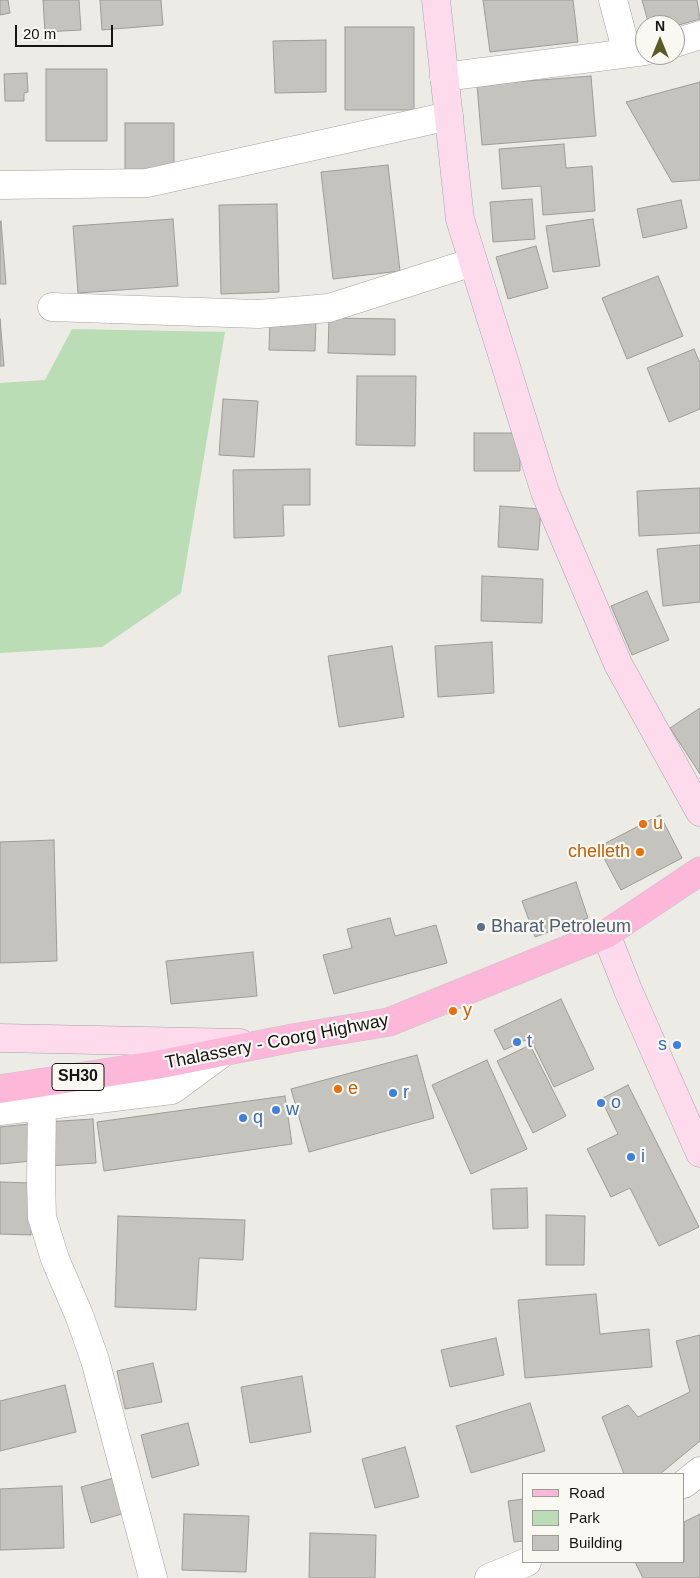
<!DOCTYPE html>
<html>
<head>
<meta charset="utf-8">
<style>
  body { margin:0 }
  #map { position:relative; width:700px; height:1578px; overflow:hidden; background:#ecebe6; font-family:Helvetica,sans-serif }
  canvas { display:block }
  .legend { position:absolute; left:522px; top:1473px; width:162px; height:90px; box-sizing:border-box; background:#f9f8f3; border:1px solid #9e9d99; margin:0; padding:6px 9px; list-style:none; font-size:15px; color:#151513 }
  .legend li { display:flex; align-items:center; gap:10px; height:25px }
  .legend b { width:25px; border:1px solid #9e9d99 }
  .north { position:absolute; left:635px; top:15px; width:50px; height:50px; box-sizing:border-box; background:#f9f8f3; border:1px solid #9e9d99; border-radius:50%; rotate:0deg; font-size:14px; font-weight:700; line-height:20px; text-align:center; color:#151513 }
  .north::after { content:''; display:block; margin:auto; width:18px; height:22px; background:#5b5b28; clip-path:polygon(50% 0,100% 100%,50% 72%,0 100%) }
  .scale { position:absolute; left:15px; top:25px; width:98px; height:22px; box-sizing:border-box; border:2px solid #151513; border-top:0; padding-left:6px; font-size:15px; line-height:18px; white-space:nowrap; color:#151513; -webkit-text-stroke:4px #f9f8f3; paint-order:stroke }
</style>
</head>
<body>
<div id="map">
<canvas width="700" height="1578"></canvas>
<ul class="legend">
<li><b style="height:6px;background:#fcb7d9"></b>Road</li>
<li><b style="height:14px;background:#bbddb6"></b>Park</li>
<li><b style="height:14px;background:#c5c3be"></b>Building</li>
</ul>
<div class="north">N</div>
<div class="scale">20 m</div>
</div>
<script>
const c = document.querySelector('canvas').getContext('2d');
c.lineJoin = 'round';
function fillPath(path, color) { c.fillStyle = color; c.fill(path, 'evenodd'); }
const toPath = rows => new Path2D(rows.map(r => 'M' + r).join(''));
function stroke(path, color, width, dash) { c.strokeStyle = color; c.lineWidth = width; c.lineCap = dash ? 'butt' : 'round'; c.setLineDash(dash || []); c.stroke(path); }
function write(font, color, halo, rows, align = 'center') {
  c.font = font + ' Helvetica,sans-serif'; c.lineWidth = 4.5; c.setLineDash([]); c.textBaseline = 'middle'; c.strokeStyle = halo; c.fillStyle = color; for (const [text, x, y, turn = 0] of rows) {
    c.save(); c.translate(x, y); c.rotate((+turn || 0) * Math.PI / 180); c.textAlign = isNaN(turn) ? turn : align; if (halo) c.strokeText(text, 0, 0); c.fillText(text, 0, 0); c.restore();
  }
}
fillPath(toPath([
  [72,329,225,332,181,593,102,647,0,653,0,383,45,380]
]), '#bbddb6');
const building = toPath([
  [0,0,8,0,10,13,0,15,0,0],
  [43,0,79,0,81,30,45,32,43,0],
  [100,0,161,0,163,25,102,30,100,0],
  [483,0,573,0,578,42,490,52,483,0],
  [642,0,697,0,700,19,675,26,649,25,642,0],
  [345,27,414,27,414,110,345,110,345,27],
  [326,40,326,92,275,93,273,41,326,40],
  [46,69,107,69,107,141,46,141,46,69],
  [27,73,28,92,24,93,24,101,5,101,4,74,27,73],
  [591,76,596,136,482,145,477,85,591,76],
  [700,82,700,180,672,182,626,102,700,82],
  [125,123,174,123,174,191,125,191,125,123],
  [564,144,566,168,592,166,595,211,543,215,541,186,502,189,499,149,564,144],
  [388,165,400,271,333,279,321,172,388,165],
  [532,199,535,239,493,242,490,202,532,199],
  [681,200,687,228,643,238,637,209,681,200],
  [277,204,279,292,221,294,219,205,277,204],
  [173,219,178,286,78,293,73,226,173,219],
  [593,219,600,266,553,272,546,226,593,219],
  [1,221,6,284,0,284,0,222,1,221],
  [536,246,548,288,508,299,496,257,536,246],
  [658,276,683,336,627,359,602,298,658,276],
  [270,318,316,319,315,351,269,350,270,318],
  [329,318,395,319,395,355,328,353,329,318],
  [0,319,4,366,0,366,0,319],
  [694,349,700,363,700,409,669,422,647,368,694,349],
  [357,376,416,376,415,446,356,445,357,376],
  [223,399,258,401,254,457,219,455,223,399],
  [474,433,520,433,520,471,474,471,474,433],
  [310,469,310,505,283,505,284,536,234,538,233,470,310,469],
  [700,488,700,533,639,536,637,491,700,488],
  [500,506,541,509,538,550,498,547,500,506],
  [700,545,700,602,663,606,657,549,700,545],
  [482,576,543,579,542,623,481,621,482,576],
  [647,591,669,640,632,655,611,606,647,591],
  [492,642,494,693,438,697,435,646,492,642],
  [392,646,404,717,339,727,328,656,392,646],
  [700,708,700,774,670,728,700,708],
  [660,815,682,858,621,890,598,847,660,815],
  [54,840,57,961,0,963,0,842,54,840],
  [576,882,588,918,535,937,522,901,576,882],
  [390,918,395,936,436,925,447,963,334,994,323,955,352,948,347,929,390,918],
  [253,952,257,996,171,1004,166,961,253,952],
  [561,999,594,1069,554,1087,530,1038,504,1050,494,1030,561,999],
  [530,1045,566,1116,533,1133,497,1061,530,1045],
  [417,1055,434,1118,309,1152,291,1089,417,1055],
  [487,1060,527,1149,471,1174,432,1085,487,1060],
  [628,1085,699,1227,659,1246,630,1188,611,1197,587,1149,618,1134,601,1099,628,1085],
  [285,1096,292,1144,104,1171,97,1122,285,1096],
  [93,1119,96,1163,48,1166,45,1122,93,1119],
  [29,1124,32,1161,0,1164,0,1127,29,1124],
  [0,1182,32,1183,31,1235,0,1234,0,1182],
  [527,1188,528,1228,493,1229,491,1189,527,1188],
  [546,1215,585,1216,584,1265,546,1265,546,1215],
  [118,1216,245,1220,243,1260,199,1258,196,1310,115,1307,118,1216],
  [596,1294,600,1334,649,1329,652,1367,525,1378,518,1300,596,1294],
  [700,1335,700,1441,660,1474,624,1474,602,1417,628,1405,638,1417,690,1392,676,1341,700,1335],
  [496,1338,504,1375,450,1387,441,1350,496,1338],
  [153,1363,162,1402,125,1409,117,1371,153,1363],
  [302,1376,311,1432,250,1443,241,1387,302,1376],
  [65,1385,76,1432,0,1451,0,1401,65,1385],
  [530,1403,545,1451,471,1473,456,1426,530,1403],
  [188,1423,199,1465,152,1478,141,1435,188,1423],
  [405,1447,419,1497,375,1508,362,1459,405,1447],
  [114,1478,125,1513,91,1523,81,1487,114,1478],
  [62,1486,64,1548,0,1550,0,1489,62,1486],
  [524,1499,524,1541,514,1542,508,1501,524,1499],
  [184,1514,249,1516,246,1572,182,1570,184,1514],
  [700,1514,700,1578,643,1578,635,1562,684,1562,684,1522,700,1514],
  [310,1533,376,1535,375,1578,309,1578,310,1533]
]);
fillPath(building, '#c5c3be');
stroke(building, '#9e9c98', 1);
const street = toPath([
  [613,0,627,53],
  [675,43,700,35],
  [444,77,645,51],
  [0,185,147,183,449,116],
  [52,307,258,314,329,308,473,262],
  [42,1106,41,1180,42,1217,55,1259,79,1315,95,1360,153,1578],
  [0,1111,172,1090,225,1051],
  [684,1484,700,1471],
  [489,1578,527,1562]
]);
const secondary = toPath([
  [436,0,460,219,545,492,618,664,700,812],
  [606,934,628,990,700,1153],
  [0,1038,240,1043]
]);
const primary = toPath([
  [0,1089,156,1065,293,1038,389,1022,606,934,700,871]
]);
stroke(street, '#a6a4a0', 29);
stroke(secondary, '#a6a4a0', 29);
stroke(primary, '#c7c7c6', 29);
stroke(street, '#fff', 28);
stroke(secondary, '#fedbec', 28);
stroke(primary, '#fcb7d9', 28);
for (const [x, y, r, color] of [
  [643,824,5,"#e8710a"],
  [640,852,5,"#e8710a"],
  [481,927,5,"#5c6f8a"],
  [453,1011,5,"#e8710a"],
  [517,1042,5,"#3f7fe0"],
  [677,1045,5,"#3f7fe0"],
  [338,1089,5,"#e8710a"],
  [393,1093,5,"#3f7fe0"],
  [601,1103,5,"#3f7fe0"],
  [276,1110,5,"#3f7fe0"],
  [243,1118,5,"#3f7fe0"],
  [631,1157,5,"#3f7fe0"]
]) { const dot = new Path2D(); dot.arc(x, y, r, 0, 2 * Math.PI); c.fillStyle = color; c.fill(dot); stroke(dot, '#f9f8f3', 2); }
for (const [x, y, w] of [
  [78,1077,52]
]) { const box = new Path2D(); box.roundRect(x - w / 2, y - 13.5, w, 27, 4); c.fillStyle = '#f9f8f3'; c.fill(box); stroke(box, '#151513', 1); }
write('bold 16px', '#151513', null, [
  ["SH30",78,1077]
]);
write('18px', '#c56008', '#f9f8f3', [
  ["u",653,824],
  ["chelleth",630,852,"right"],
  ["y",463,1011],
  ["e",348,1089]
], 'left');
write('18px', '#4e5e75', '#f9f8f3', [
  ["Bharat Petroleum",491,927]
], 'left');
write('18px', '#151513', '#f9f8f3', [
  ["Thalassery - Coorg Highway",277,1042,-11]
]);
write('18px', '#366cbe', '#f9f8f3', [
  ["t",527,1042],
  ["s",667,1045,"right"],
  ["r",403,1093],
  ["o",611,1103],
  ["w",286,1110],
  ["q",253,1118],
  ["i",641,1157]
], 'left');
</script>
</body>
</html>
